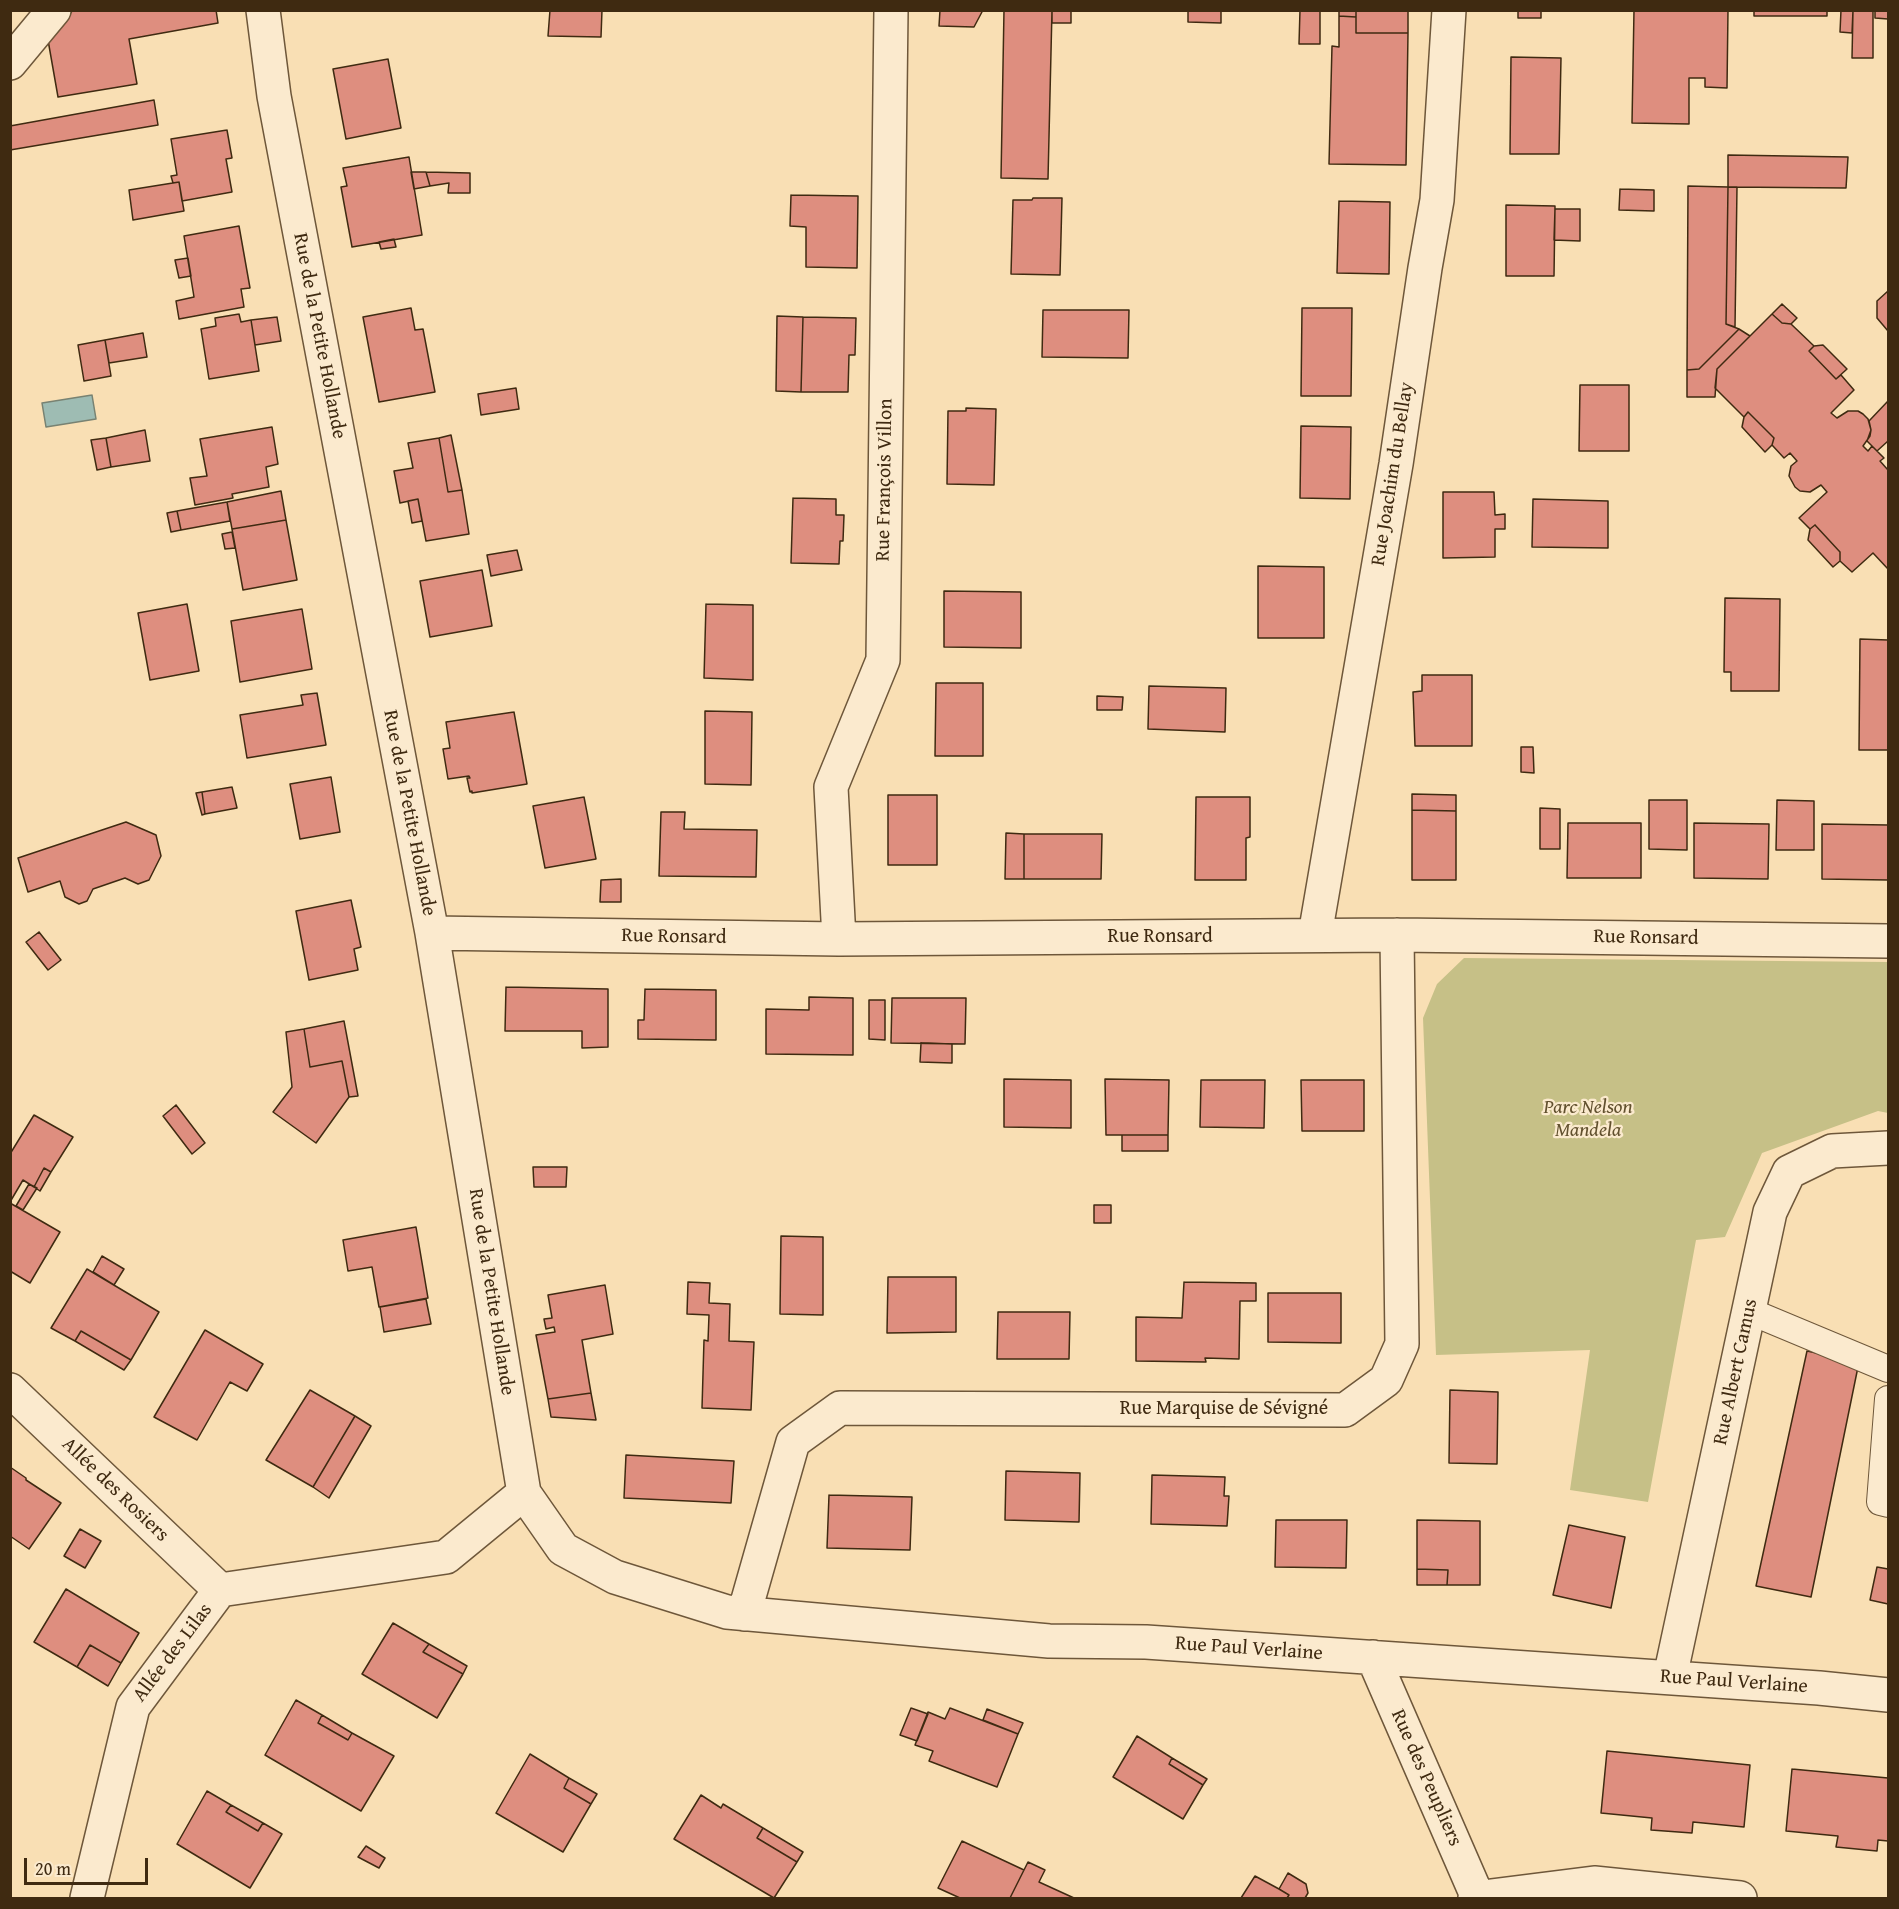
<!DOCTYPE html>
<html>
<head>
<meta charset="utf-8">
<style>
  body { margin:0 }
  #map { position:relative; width:1899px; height:1909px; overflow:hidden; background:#f9dfb4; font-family:"Gentium Book Plus",serif }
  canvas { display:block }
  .frame { position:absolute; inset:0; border:12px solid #3f2a11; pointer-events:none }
  .scale { position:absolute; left:24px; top:1858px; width:124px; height:27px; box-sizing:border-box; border:3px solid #3f2a11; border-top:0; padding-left:8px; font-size:18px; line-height:21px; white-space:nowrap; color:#3f2a11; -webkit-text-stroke:4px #fbeace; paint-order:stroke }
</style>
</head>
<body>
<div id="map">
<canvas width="1899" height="1909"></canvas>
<div class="frame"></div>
<div class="scale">20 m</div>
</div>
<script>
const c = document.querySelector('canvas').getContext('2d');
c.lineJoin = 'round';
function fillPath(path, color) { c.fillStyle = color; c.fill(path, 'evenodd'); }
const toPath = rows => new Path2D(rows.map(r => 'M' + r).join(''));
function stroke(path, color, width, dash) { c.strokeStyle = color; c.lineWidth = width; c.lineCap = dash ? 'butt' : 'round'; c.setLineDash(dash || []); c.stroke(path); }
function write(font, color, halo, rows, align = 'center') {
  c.font = font + ' "Gentium Book Plus",serif'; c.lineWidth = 4.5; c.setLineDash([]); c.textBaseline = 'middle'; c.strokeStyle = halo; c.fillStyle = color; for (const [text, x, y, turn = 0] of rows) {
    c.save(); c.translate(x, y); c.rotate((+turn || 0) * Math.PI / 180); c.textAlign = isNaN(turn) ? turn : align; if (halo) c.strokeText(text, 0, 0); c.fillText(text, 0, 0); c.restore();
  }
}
fillPath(toPath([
  [1464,958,1888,962,1888,1113,1878,1111,1762,1153,1725,1237,1696,1240,1648,1502,1570,1490,1590,1350,1436,1355,1423,1018,1437,984]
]), '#c6c087');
const water = toPath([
  [92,395,96,419,46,427,42,403,92,395]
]);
fillPath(water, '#9ebcb3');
stroke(water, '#788272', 1.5);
const building = toPath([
  [73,10,216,10,218,23,129,39,137,84,58,97,48,40,73,10],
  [550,10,602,10,601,37,548,36,550,10],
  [940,10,983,10,974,27,939,26,940,10],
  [1004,10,1052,10,1048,179,1001,178,1004,10],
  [1052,10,1071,10,1071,23,1052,23,1052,10],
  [1188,10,1221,11,1221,23,1188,22,1188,10],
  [1300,10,1320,10,1320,44,1299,44,1300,10],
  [1339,10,1356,10,1356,17,1339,16,1339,10],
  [1356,10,1408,10,1408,33,1356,33,1356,10],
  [1496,10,1561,10,1541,11,1541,18,1518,18,1518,11,1496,10],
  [1634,10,1728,10,1727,88,1705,87,1705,78,1689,78,1689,124,1632,123,1634,10],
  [1754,10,1827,10,1827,16,1754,16,1754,10],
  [1841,10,1853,10,1852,33,1840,32,1841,10],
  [1853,10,1873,10,1873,58,1852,58,1853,10],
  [1875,10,1888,10,1888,19,1875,18,1875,10],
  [1339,16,1356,17,1356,33,1408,33,1406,165,1329,164,1332,46,1339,47,1339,16],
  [1511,57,1561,58,1559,154,1510,154,1511,57],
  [388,59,401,128,346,139,333,69,388,59],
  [154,100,158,125,10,150,10,126,154,100],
  [227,130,232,158,226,159,232,192,182,201,179,182,173,183,171,176,177,175,171,139,227,130],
  [1728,155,1848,157,1846,188,1728,187,1728,155],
  [409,157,422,235,352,247,341,187,347,186,343,168,409,157],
  [411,172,426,172,430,186,414,189,411,172],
  [426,172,470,173,470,193,448,193,449,183,430,186,426,172],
  [179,182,184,211,133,220,129,190,179,182],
  [1688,186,1728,187,1726,324,1739,329,1699,369,1687,370,1688,186],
  [1728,187,1737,187,1735,327,1726,324,1728,187],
  [1620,189,1654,190,1654,211,1619,210,1620,189],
  [791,195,858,196,857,268,806,267,806,227,790,226,791,195],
  [1033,198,1062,198,1060,275,1011,274,1013,200,1032,200,1033,198],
  [1339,201,1390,202,1389,274,1337,273,1339,201],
  [1506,205,1555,206,1554,276,1506,276,1506,205],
  [1555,209,1580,209,1580,241,1554,240,1555,209],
  [239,226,250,288,241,289,244,307,179,319,176,301,194,297,184,236,239,226],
  [394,239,396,247,381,249,379,242,394,239],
  [188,258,191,276,179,278,175,260,188,258],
  [1888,291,1888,331,1877,318,1877,301,1888,291],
  [1782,304,1797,318,1791,324,1782,323,1772,314,1782,304],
  [411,308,415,330,423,329,435,392,379,402,363,317,411,308],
  [1302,308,1352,308,1351,396,1301,396,1302,308],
  [1043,310,1129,310,1128,358,1042,357,1043,310],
  [239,314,241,322,251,320,259,371,209,379,201,329,216,326,215,318,239,314],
  [1772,314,1782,323,1791,324,1814,346,1809,351,1836,379,1841,375,1854,390,1831,413,1837,418,1848,411,1858,411,1863,414,1868,419,1871,430,1870,436,1863,446,1868,451,1872,446,1884,458,1880,461,1888,470,1888,569,1873,553,1852,572,1840,561,1840,552,1815,525,1810,529,1799,518,1827,492,1821,485,1810,492,1800,491,1795,487,1789,476,1791,466,1797,461,1790,453,1784,458,1772,445,1774,438,1748,412,1744,417,1715,388,1717,369,1772,314],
  [777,316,803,317,801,392,776,391,777,316],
  [277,317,281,341,255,345,251,320,277,317],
  [803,317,856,318,855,355,849,355,848,392,801,392,803,317],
  [1739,329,1750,336,1717,369,1715,397,1687,397,1687,370,1699,369,1739,329],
  [143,333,147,357,109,363,105,340,143,333],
  [105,340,111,376,84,381,78,345,105,340],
  [1823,345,1847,369,1836,379,1809,351,1814,346,1823,345],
  [1580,385,1629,385,1629,451,1579,451,1580,385],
  [516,388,519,409,481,415,478,394,516,388],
  [1888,401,1888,441,1877,451,1867,441,1871,430,1869,421,1888,401],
  [966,408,996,409,994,485,947,484,948,411,966,411,966,408],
  [1748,412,1774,438,1772,445,1765,452,1742,427,1744,417,1748,412],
  [1301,426,1351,427,1350,499,1300,498,1301,426],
  [272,427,278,464,266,467,269,487,232,494,233,498,195,505,190,478,207,476,200,439,272,427],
  [145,430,150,461,111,467,106,438,145,430],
  [451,435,462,490,448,492,439,438,451,435],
  [106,438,111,467,97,470,91,440,106,438],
  [439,438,448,492,462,490,469,534,426,541,418,499,400,503,394,471,413,468,408,443,439,438],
  [281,491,286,520,232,529,227,502,281,491],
  [1443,492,1494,492,1495,515,1505,514,1505,529,1495,529,1495,557,1443,558,1443,492],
  [793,498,836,499,836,515,844,515,843,541,840,541,839,564,791,563,793,498],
  [418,499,422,521,412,523,408,501,418,499],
  [1533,499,1608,501,1608,548,1532,547,1533,499],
  [227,502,230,521,181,530,177,511,227,502],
  [177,511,181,530,171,532,167,513,177,511],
  [286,520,297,580,243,590,232,529,286,520],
  [1815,525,1840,552,1840,561,1833,567,1808,540,1810,529,1815,525],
  [232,532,235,548,225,549,222,534,232,532],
  [517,550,522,570,491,576,487,555,517,550],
  [1258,566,1324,567,1324,638,1258,638,1258,566],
  [482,570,492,626,430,637,420,581,482,570],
  [944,591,1021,592,1021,648,944,647,944,591],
  [1725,598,1780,599,1779,691,1731,691,1731,672,1724,672,1725,598],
  [187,604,199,671,150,680,138,613,187,604],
  [706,604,753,605,753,680,704,678,706,604],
  [302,609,312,669,240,682,231,621,302,609],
  [1860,639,1888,640,1888,750,1859,750,1860,639],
  [1422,675,1472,675,1472,746,1415,746,1413,692,1422,691,1422,675],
  [936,683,983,683,983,756,935,756,936,683],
  [1149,686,1226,688,1225,732,1148,729,1149,686],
  [317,693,326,745,247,758,240,715,303,705,301,695,317,693],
  [1097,696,1123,697,1122,710,1097,710,1097,696],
  [705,711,752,712,751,785,705,784,705,711],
  [514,712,527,784,472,793,472,791,470,792,467,778,470,778,469,776,448,779,443,749,450,748,446,722,514,712],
  [1521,747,1533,747,1534,773,1521,772,1521,747],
  [331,777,340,832,300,839,290,784,331,777],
  [232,787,237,808,205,814,202,792,232,787],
  [202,792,205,814,202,815,196,793,202,792],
  [1412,794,1456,795,1456,811,1412,810,1412,794],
  [888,795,937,795,937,865,888,865,888,795],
  [584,797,596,859,545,868,533,806,584,797],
  [1196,797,1250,797,1250,837,1246,838,1246,880,1195,880,1196,797],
  [1649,800,1687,800,1687,850,1649,849,1649,800],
  [1777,800,1814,801,1814,850,1776,850,1777,800],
  [1540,808,1560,809,1560,849,1540,849,1540,808],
  [1412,810,1456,811,1456,880,1412,880,1412,810],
  [661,812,685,812,684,829,757,830,756,877,659,876,661,812],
  [126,822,156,835,161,856,149,880,138,884,125,878,93,889,87,901,79,904,65,897,60,881,28,892,18,858,126,822],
  [1568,823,1641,823,1641,878,1567,878,1568,823],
  [1694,823,1769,824,1768,879,1694,878,1694,823],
  [1822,824,1888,825,1888,880,1822,879,1822,824],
  [1006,833,1024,834,1024,879,1005,879,1006,833],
  [1024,834,1102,834,1101,879,1024,879,1024,834],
  [621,879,621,902,600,902,601,880,621,879],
  [351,900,361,947,354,949,358,970,309,980,296,911,351,900],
  [39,932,61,960,48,970,26,942,39,932],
  [506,987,608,989,608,1047,582,1048,582,1031,505,1031,506,987],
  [645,989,716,990,716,1040,638,1039,638,1020,644,1020,645,989],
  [809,997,853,998,853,1055,766,1054,766,1009,809,1010,809,997],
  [892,998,966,998,965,1044,891,1043,892,998],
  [869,1000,885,1000,885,1040,869,1039,869,1000],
  [344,1021,358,1096,349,1097,342,1061,310,1067,304,1029,344,1021],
  [304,1029,310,1067,342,1061,349,1097,316,1143,273,1112,292,1087,286,1032,304,1029],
  [921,1043,952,1044,952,1063,920,1062,921,1043],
  [1004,1079,1071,1080,1071,1128,1004,1127,1004,1079],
  [1105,1079,1169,1080,1168,1135,1106,1135,1105,1079],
  [1201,1080,1265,1080,1264,1128,1200,1127,1201,1080],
  [1301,1080,1364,1080,1364,1131,1302,1131,1301,1080],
  [176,1105,205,1143,192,1154,163,1116,176,1105],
  [34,1115,73,1137,51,1172,44,1168,34,1187,23,1180,10,1202,10,1154,34,1115],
  [1122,1135,1168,1135,1168,1151,1122,1151,1122,1135],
  [533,1167,567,1167,566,1187,534,1187,533,1167],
  [44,1168,51,1172,40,1191,34,1187,44,1168],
  [29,1184,37,1188,23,1210,16,1206,29,1184],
  [10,1203,60,1232,30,1283,10,1271,10,1203],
  [1094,1205,1111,1205,1111,1223,1094,1223,1094,1205],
  [416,1227,428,1298,379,1307,372,1267,348,1271,343,1240,416,1227],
  [781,1236,823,1237,823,1315,780,1314,781,1236],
  [102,1256,124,1269,114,1285,93,1272,102,1256],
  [87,1269,159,1312,131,1360,81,1331,75,1341,51,1328,87,1269],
  [888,1277,956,1277,956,1332,887,1333,888,1277],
  [688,1282,710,1283,709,1303,730,1304,729,1341,754,1342,751,1410,702,1408,704,1340,708,1341,709,1315,687,1314,688,1282],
  [1184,1282,1256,1283,1256,1301,1240,1301,1239,1359,1205,1358,1206,1362,1136,1361,1136,1317,1182,1318,1184,1282],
  [605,1285,613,1334,582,1340,591,1393,548,1399,536,1335,555,1332,554,1327,546,1329,544,1319,552,1318,548,1295,605,1285],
  [1268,1293,1341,1293,1341,1343,1268,1342,1268,1293],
  [426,1299,431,1324,384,1332,380,1307,426,1299],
  [998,1312,1070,1312,1069,1359,997,1359,998,1312],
  [205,1330,263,1364,247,1391,230,1382,197,1440,154,1417,205,1330],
  [81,1331,131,1360,124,1370,75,1341,81,1331],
  [1807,1351,1859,1362,1811,1597,1756,1586,1807,1351],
  [310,1390,355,1416,313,1487,266,1460,310,1390],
  [1450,1390,1498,1392,1497,1464,1449,1463,1450,1390],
  [591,1393,596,1420,551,1417,548,1399,591,1393],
  [355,1416,371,1426,329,1498,313,1487,355,1416],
  [626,1455,734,1461,731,1503,624,1498,626,1455],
  [10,1467,26,1478,26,1480,61,1503,29,1549,10,1536,10,1467],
  [1006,1471,1080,1473,1079,1522,1005,1520,1006,1471],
  [1152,1475,1225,1477,1224,1496,1229,1496,1227,1526,1151,1524,1152,1475],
  [829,1495,912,1497,910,1550,827,1548,829,1495],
  [1276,1520,1347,1520,1346,1568,1275,1567,1276,1520],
  [1417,1520,1480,1521,1480,1585,1447,1585,1448,1570,1417,1569,1417,1520],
  [1569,1525,1625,1537,1611,1608,1553,1595,1569,1525],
  [80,1529,101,1541,85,1568,64,1556,80,1529],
  [1877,1567,1888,1569,1888,1604,1870,1600,1877,1567],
  [1417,1569,1448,1570,1447,1585,1417,1585,1417,1569],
  [66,1589,139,1633,121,1663,90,1645,77,1667,34,1642,66,1589],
  [393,1623,429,1644,423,1652,463,1674,437,1718,362,1674,393,1623],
  [429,1644,467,1666,463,1674,423,1652,429,1644],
  [90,1645,121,1663,108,1686,77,1667,90,1645],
  [296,1700,322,1715,318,1723,348,1740,352,1733,394,1756,361,1811,265,1755,296,1700],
  [911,1708,928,1714,917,1741,900,1735,911,1708],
  [950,1708,1018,1734,997,1787,929,1761,933,1751,915,1745,928,1712,945,1719,950,1708],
  [987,1709,1023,1723,1018,1734,983,1720,987,1709],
  [322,1715,352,1733,348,1740,318,1723,322,1715],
  [1137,1736,1172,1758,1169,1764,1203,1785,1183,1819,1113,1777,1137,1736],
  [1607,1751,1750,1765,1744,1827,1693,1822,1692,1833,1651,1830,1652,1818,1601,1813,1607,1751],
  [530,1754,569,1778,564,1788,591,1804,563,1852,496,1813,530,1754],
  [1172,1758,1207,1779,1203,1785,1169,1764,1172,1758],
  [1792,1769,1888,1778,1888,1841,1878,1840,1877,1851,1836,1847,1838,1836,1786,1831,1792,1769],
  [569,1778,597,1794,591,1804,564,1788,569,1778],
  [207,1791,231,1805,226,1812,258,1831,263,1823,282,1834,250,1888,177,1844,207,1791],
  [701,1795,721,1808,723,1804,763,1828,757,1838,797,1862,774,1898,674,1839,701,1795],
  [231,1805,263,1823,258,1831,226,1812,231,1805],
  [763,1828,803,1852,797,1862,757,1838,763,1828],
  [962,1841,1024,1870,1010,1898,960,1898,938,1888,962,1841],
  [366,1846,385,1858,379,1868,358,1857,366,1846],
  [1028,1862,1045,1870,1039,1882,1074,1898,1010,1898,1028,1862],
  [1288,1873,1306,1884,1308,1893,1305,1898,1287,1898,1289,1895,1279,1889,1288,1873],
  [1255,1876,1279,1889,1289,1895,1287,1898,1241,1898,1255,1876]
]);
fillPath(building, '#de8e7f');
stroke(building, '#3f2a11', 1.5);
const lane = toPath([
  [1749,1311,1888,1369],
  [1888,1399,1880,1502,1888,1504]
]);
const street = toPath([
  [263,10,274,96,432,933,524,1493,563,1549,615,1577,727,1612,1049,1641,1146,1642,1819,1688,1888,1695],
  [10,63,54,10],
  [432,933,839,939,1397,935,1888,941],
  [1315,935,1396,464,1425,268,1437,200,1449,10],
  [839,939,831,787,883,660,891,10],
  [10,1390,220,1590],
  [744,1614,793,1442,840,1408,1345,1410,1386,1380,1402,1344,1397,935],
  [1373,1657,1478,1898],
  [1670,1677,1770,1212,1789,1172,1832,1151,1888,1148],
  [87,1898,133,1707,220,1590,446,1557,524,1493],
  [1475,1898,1594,1883,1740,1898]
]);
stroke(lane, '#6e573a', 28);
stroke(street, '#6e573a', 36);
stroke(lane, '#fbeace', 26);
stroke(street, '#fbeace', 33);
write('20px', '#3f2a11', '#fbeace', [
  ["Rue de la Petite Hollande",319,336,79],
  ["Rue Joachim du Bellay",1393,474,-81],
  ["Rue François Villon",885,480,-89],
  ["Rue de la Petite Hollande",409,813,79],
  ["Rue Ronsard",674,937,1],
  ["Rue Ronsard",1160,937],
  ["Rue Ronsard",1646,938,1],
  ["Rue de la Petite Hollande",491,1292,81],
  ["Rue Albert Camus",1736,1372,-78],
  ["Rue Marquise de Sévigné",1224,1409],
  ["Allée des Rosiers",115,1490,44],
  ["Rue Paul Verlaine",1249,1649,4],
  ["Allée des Lilas",173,1653,-53],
  ["Rue Paul Verlaine",1734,1682,4],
  ["Rue des Peupliers",1426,1778,66]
]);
write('italic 20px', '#61502e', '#fbeace', [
  ["Parc Nelson",1588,1108],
  ["Mandela",1588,1131]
]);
</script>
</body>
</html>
